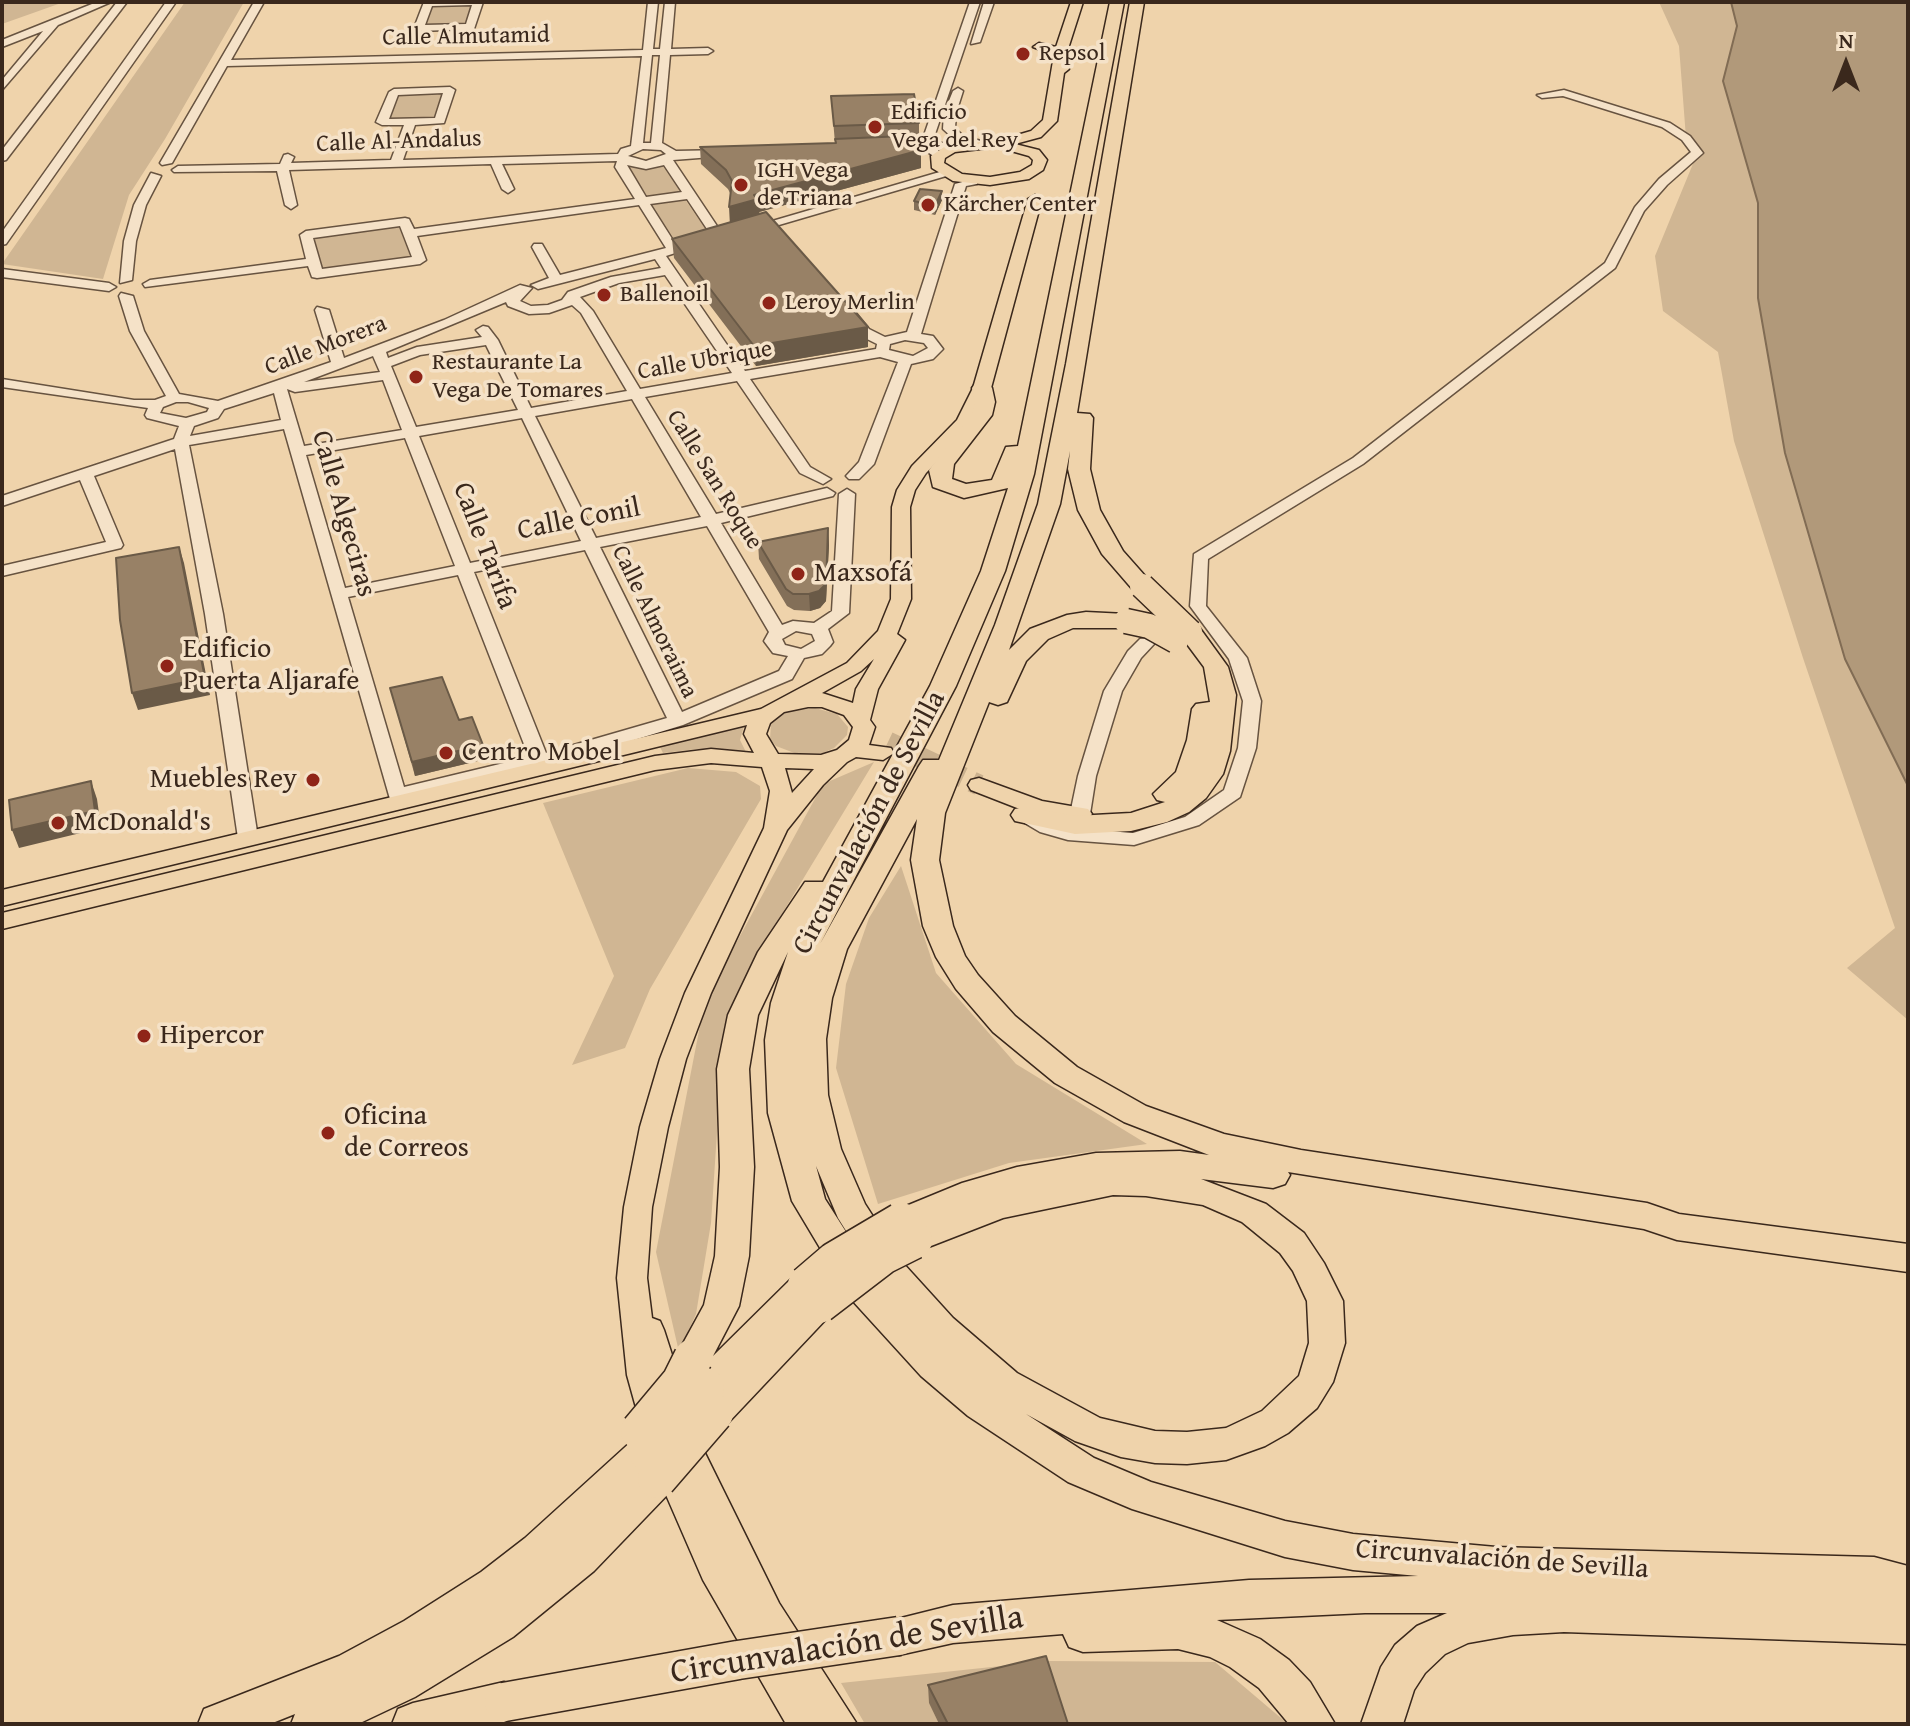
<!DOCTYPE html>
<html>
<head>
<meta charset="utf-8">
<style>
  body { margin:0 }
  #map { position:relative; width:1910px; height:1726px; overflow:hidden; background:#efd3ab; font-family:"Gentium Book Plus",serif }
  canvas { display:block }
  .frame { position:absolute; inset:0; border:4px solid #3a281c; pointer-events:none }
  .north { position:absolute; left:1806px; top:24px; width:80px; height:80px; -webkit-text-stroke:6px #f5e2c8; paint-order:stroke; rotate:0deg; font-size:22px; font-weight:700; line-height:32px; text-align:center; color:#3a281c }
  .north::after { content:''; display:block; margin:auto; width:28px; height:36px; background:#3a281c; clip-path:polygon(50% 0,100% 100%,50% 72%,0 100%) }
</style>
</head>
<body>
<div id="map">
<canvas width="1910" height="1726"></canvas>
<div class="frame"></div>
<div class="north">N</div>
</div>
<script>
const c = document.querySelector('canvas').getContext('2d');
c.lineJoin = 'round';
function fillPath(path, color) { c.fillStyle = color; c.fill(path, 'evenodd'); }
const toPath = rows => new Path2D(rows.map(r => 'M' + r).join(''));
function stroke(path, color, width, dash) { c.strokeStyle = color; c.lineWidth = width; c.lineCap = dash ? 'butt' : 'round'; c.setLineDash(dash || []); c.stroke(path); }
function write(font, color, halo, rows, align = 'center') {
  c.font = font + ' "Gentium Book Plus",serif'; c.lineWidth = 7; c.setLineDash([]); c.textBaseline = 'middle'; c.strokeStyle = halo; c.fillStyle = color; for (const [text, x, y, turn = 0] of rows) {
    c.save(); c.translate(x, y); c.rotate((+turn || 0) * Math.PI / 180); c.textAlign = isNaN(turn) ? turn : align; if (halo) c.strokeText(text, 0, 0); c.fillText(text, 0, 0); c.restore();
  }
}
fillPath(toPath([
  [2,2,64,2,2,24],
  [185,2,244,2,165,139,129,195,103,279,2,264],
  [1659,2,1731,2,1737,26,1723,81,1758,203,1758,298,1845,659,1908,786,1908,1020,1847,968,1895,928,1803,658,1734,441,1718,352,1663,311,1655,256,1697,154,1686,138,1679,46],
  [474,3,467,26,423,27,431,4],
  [444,91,436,120,387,121,397,93],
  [662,165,682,194,649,198,626,166],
  [684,198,709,234,677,243,650,203],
  [398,225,411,258,322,271,312,236],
  [815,708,837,714,848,727,847,735,834,748,823,753,797,754,776,746,770,739,771,724,778,717,789,711],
  [744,726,740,740,747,754,697,749,663,753,660,747],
  [874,762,751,965,724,1027,711,1223,696,1314,679,1352,656,1252,705,1000,823,784],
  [688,768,736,772,760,786,761,799,650,989,625,1048,572,1065,614,976,543,803],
  [901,866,936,973,1016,1064,1147,1144,1009,1163,878,1204,836,1068,846,984,869,918],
  [1048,1661,1215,1662,1288,1724,1061,1724,929,1702,939,1724,865,1724,841,1683]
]), '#d0b693');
const water = toPath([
  [1731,2,1908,2,1908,786,1845,659,1785,453,1758,298,1758,203,1723,81,1737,26,1731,2]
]);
fillPath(water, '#b1997a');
stroke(water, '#816c54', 2);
stroke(toPath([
  [888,742,979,785]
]), '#cbb18e', 21, [21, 10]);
const minor = toPath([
  [97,2,111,2,58,25,2,90,2,80,43,31,2,47,2,40,97,2],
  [117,2,127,2,6,160,2,161,2,150,117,2],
  [166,2,176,2,6,244,2,245,2,232,166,2],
  [254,2,264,2,231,60,643,50,648,2,658,2,653,49,660,49,665,2,675,2,671,49,708,48,713,51,708,54,670,55,662,143,676,151,725,150,731,153,725,156,673,160,725,238,715,241,687,199,650,204,676,245,697,240,703,244,666,256,745,371,876,349,877,344,859,335,843,315,850,311,855,312,869,329,885,337,907,332,955,184,977,178,977,184,966,186,921,334,933,336,943,349,933,359,911,364,874,464,859,479,849,479,846,476,859,462,898,362,880,357,750,379,810,467,831,479,823,484,800,473,737,381,645,397,716,514,827,488,835,493,833,496,721,523,782,625,793,621,814,623,832,611,839,494,847,489,855,494,849,613,828,629,833,642,830,646,822,654,804,658,792,679,683,725,588,754,397,801,390,799,284,429,189,445,223,614,258,838,248,844,238,838,205,614,175,449,94,476,123,545,121,548,2,576,2,566,106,542,80,480,2,506,2,496,174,439,179,426,147,418,145,415,148,408,2,387,2,379,134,400,155,400,166,396,130,331,119,296,121,293,133,296,144,331,179,394,218,401,331,362,315,310,317,307,329,310,344,358,444,320,520,285,532,288,520,301,531,306,548,305,562,300,568,292,611,277,661,268,655,259,538,289,531,285,549,278,532,247,534,244,542,244,560,275,666,248,639,205,417,236,426,260,420,264,317,278,312,277,308,266,145,287,143,284,150,280,306,259,300,235,306,231,405,218,409,219,414,229,635,199,615,167,617,161,502,164,514,189,508,193,502,189,491,164,289,170,297,205,291,209,285,205,277,171,174,172,172,170,178,166,280,164,284,155,288,154,294,157,291,163,391,160,404,125,382,125,376,122,389,92,394,89,450,87,455,90,444,123,415,125,403,160,618,154,621,149,631,146,642,56,227,66,172,163,162,165,160,163,254,2],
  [652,55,660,55,651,143,643,143,652,55],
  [443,93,435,118,389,119,398,95,443,93],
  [643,149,661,150,666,154,646,161,628,156,643,149],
  [627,165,646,169,664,165,682,192,646,197,627,165],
  [400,226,412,257,322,269,313,238,400,226],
  [665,275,732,373,640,389,593,311,580,297,619,283,665,275],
  [506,302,508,306,529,314,549,313,572,305,581,313,627,391,531,408,498,340,488,327,483,326,476,330,482,337,417,347,388,358,386,352,506,302],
  [905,340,924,343,928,348,913,356,889,350,890,344,905,340],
  [486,345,518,410,416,427,391,366,420,355,486,345],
  [373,356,380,372,304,382,373,356],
  [383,380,402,430,304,446,287,389,295,392,383,380],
  [274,393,281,420,190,436,194,426,218,418,224,409,274,393],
  [632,399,701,517,596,538,535,416,632,399],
  [176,402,188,402,209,408,207,412,186,418,160,413,163,407,176,402],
  [522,418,581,541,470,563,419,436,522,418],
  [405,438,455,566,345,588,306,455,405,438],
  [707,526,769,632,764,641,773,653,788,656,779,671,682,712,600,547,707,526],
  [585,550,667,718,546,753,474,572,585,550],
  [458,575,529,757,404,787,348,597,458,575],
  [796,631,812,634,815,641,801,649,785,645,782,639,796,631],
  [424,2,483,2,474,29,419,31,414,28,424,2],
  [472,5,466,24,425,25,432,6,472,5],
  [970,2,980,2,932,143,959,143,965,146,959,149,938,150,941,154,935,157,926,151,889,151,889,147,893,146,921,144,970,2],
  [984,2,994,2,980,42,971,44,984,2],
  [958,88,963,91,956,113,955,128,963,136,981,141,981,145,955,140,943,129,944,113,953,91,958,88],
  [1564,90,1670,123,1690,136,1703,153,1667,185,1644,211,1615,268,1363,464,1208,559,1206,606,1247,658,1261,701,1256,748,1240,797,1199,825,1134,845,1068,840,1040,832,1018,819,1015,815,1025,809,1069,828,1133,833,1185,817,1224,790,1238,748,1243,701,1229,659,1190,606,1194,554,1353,458,1605,263,1635,207,1659,179,1691,152,1682,140,1662,127,1563,96,1542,98,1537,95,1564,90],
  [943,171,953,174,755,232,745,229,943,171],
  [151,173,161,176,146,205,136,241,132,280,120,283,124,241,134,205,151,173],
  [2,269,109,283,116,287,109,291,2,277,2,269],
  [1146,638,1155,643,1141,658,1122,691,1096,776,1090,814,1087,818,1073,818,1070,814,1078,776,1104,691,1128,651,1140,639,1146,638]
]);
const major = toPath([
  [1071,2,1083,2,1066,55,1069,69,1064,73,1057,121,1041,137,1015,144,1039,150,1047,160,1043,170,1029,179,990,185,953,181,932,168,931,156,947,145,1000,140,1031,131,1043,120,1054,55,1033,47,1039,43,1056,47,1071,2],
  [997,147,1029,156,1033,160,1032,165,1020,172,990,177,962,174,944,163,945,158,955,152,997,147],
  [1035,195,1042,199,991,388,971,426,926,473,915,490,910,507,911,599,897,634,905,640,878,689,870,720,875,727,869,745,891,748,894,753,883,760,856,757,847,762,823,785,787,830,711,993,686,1059,668,1127,652,1207,647,1278,652,1318,660,1321,664,1330,701,1445,779,1603,857,1724,786,1724,703,1580,650,1458,627,1375,617,1278,624,1207,640,1127,660,1059,685,993,764,828,770,791,762,767,711,763,655,770,2,929,2,913,655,756,711,749,754,753,744,734,747,725,2,906,2,890,761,709,847,663,878,631,891,599,892,507,897,490,912,466,957,420,973,388,1028,199,1035,195],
  [874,659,856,689,853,703,822,693,861,671,874,659],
  [808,707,822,707,844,715,853,727,849,740,837,750,821,755,778,754,766,734,770,723,784,712,808,707],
  [785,768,814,769,792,793,785,768],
  [979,778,1042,801,1088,809,1092,814,1088,819,1080,821,1030,813,971,790,968,785,971,780,979,778]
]);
const highway = toPath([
  [1110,2,1124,2,1034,474,1005,571,956,686,820,944,919,766,923,760,939,760,995,625,1038,504,1066,364,1130,2,1144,2,1077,413,1090,414,1093,418,1090,469,1100,510,1123,551,1154,586,1150,591,1134,591,1102,554,1078,510,1068,469,1070,451,1060,504,1009,650,1030,629,1067,615,1086,612,1126,614,1134,616,1138,621,1134,626,1126,628,1073,628,1048,639,1026,661,1007,702,998,705,989,702,945,813,939,860,953,926,965,956,978,975,1015,1016,1077,1067,1146,1106,1224,1134,1301,1150,1647,1203,1679,1214,1908,1244,1908,1272,1677,1240,1644,1229,1288,1172,1290,1175,1285,1184,1273,1188,1201,1179,1266,1204,1304,1233,1324,1263,1343,1301,1345,1343,1333,1382,1317,1408,1288,1433,1265,1446,1226,1460,1187,1464,1155,1463,1121,1457,1075,1441,1026,1414,1094,1458,1151,1482,1285,1521,1353,1534,1496,1547,1874,1557,1908,1566,1908,1644,1564,1632,1513,1635,1468,1643,1445,1654,1425,1673,1414,1690,1403,1724,1361,1724,1381,1667,1395,1645,1417,1626,1447,1613,1365,1613,1217,1620,1260,1639,1289,1660,1310,1682,1335,1724,1289,1724,1259,1688,1230,1667,1210,1657,1178,1649,1083,1652,1069,1647,1063,1634,953,1643,899,1655,885,1650,879,1636,885,1622,953,1605,1249,1580,1418,1576,1353,1570,1285,1557,1132,1509,1068,1482,968,1416,921,1376,850,1298,792,1201,768,1113,765,1040,771,1003,788,952,758,1015,749,1069,754,1167,749,1256,739,1306,713,1356,795,1275,807,1271,819,1275,825,1285,822,1291,831,1294,837,1304,831,1314,727,1424,714,1429,701,1424,695,1413,701,1401,692,1398,687,1387,696,1372,680,1369,675,1358,704,1305,715,1256,720,1167,717,1069,728,1015,758,952,805,882,823,882,930,686,981,571,1008,488,964,498,933,487,929,470,972,414,975,402,972,388,975,384,989,384,992,388,995,402,992,415,954,464,952,479,966,484,992,480,1006,447,1018,446,1110,2],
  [917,819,911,860,923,926,936,957,956,989,993,1032,1055,1083,1124,1122,1209,1155,1180,1151,1096,1153,1017,1167,962,1183,889,1213,884,1222,889,1231,899,1235,896,1240,901,1250,913,1253,1003,1218,1113,1195,1146,1196,1203,1205,1242,1222,1280,1253,1293,1271,1307,1301,1309,1343,1299,1376,1262,1411,1226,1428,1187,1432,1155,1431,1100,1418,1017,1373,953,1318,903,1263,865,1204,841,1149,828,1095,826,1039,832,998,847,949,917,819],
  [816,1166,838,1218,878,1282,825,1199,816,1166],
  [1190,625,1199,627,1228,667,1236,695,1230,751,1223,774,1206,798,1189,812,1167,822,1131,831,1075,834,1015,821,1011,815,1015,809,1025,807,1075,816,1131,813,1165,802,1157,800,1153,794,1176,772,1187,740,1192,709,1196,704,1210,702,1204,667,1178,632,1181,627,1190,625],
  [647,1435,660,1439,666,1451,660,1463,671,1467,676,1479,671,1491,594,1571,513,1637,415,1697,358,1724,291,1724,295,1714,270,1724,198,1724,204,1709,339,1656,404,1621,481,1572,525,1538,634,1439,647,1435],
  [504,1682,519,1688,525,1702,519,1716,504,1722,392,1724,398,1709,413,1703,504,1682]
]);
stroke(minor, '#675340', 3);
stroke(major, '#3a281c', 3);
stroke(highway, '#3a281c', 3);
fillPath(minor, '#f5e2c8');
fillPath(major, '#efd3ab');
fillPath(highway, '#efd3ab');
const highwayBridgeFar1 = toPath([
  [1142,586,1190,632],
  [1126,621,1149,626,1176,641]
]);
const highwayBridge = toPath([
  [807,1285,835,1261,901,1222],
  [819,1304,883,1255,913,1240],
  [640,1431,681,1382,693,1358],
  [647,1451,705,1387],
  [657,1479,714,1413],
  [504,1702,738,1660,899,1636]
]);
stroke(highwayBridgeFar1, '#3a281c', 27, []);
stroke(highwayBridge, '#3a281c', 41, []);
stroke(highwayBridgeFar1, '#efd3ab', 24);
stroke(highwayBridge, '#efd3ab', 38);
fillPath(toPath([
  [831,96,919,123,919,140,910,141,921,168,759,212,868,347,756,366,674,258,672,239,730,222,730,193,728,189,701,164,700,147,835,143],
  [942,200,935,215,914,210,914,201],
  [828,528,829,545,826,601,820,608,810,611,794,610,787,606,759,559,758,542],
  [390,688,459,720,486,759,415,776],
  [928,1685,1068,1724,939,1724,929,1703]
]), '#836f58');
fillPath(toPath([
  [921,150,921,168,759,212,760,218,730,226,729,207,754,195],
  [942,191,942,200,935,215,935,206],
  [868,327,868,347,756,366,754,346],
  [828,528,829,545,826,601,820,608,810,611,809,594],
  [179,547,184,563,210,695,138,710,132,693],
  [483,745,486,759,415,776,412,762],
  [91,781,97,799,101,828,19,848,12,830]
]), '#6a5a47');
const building = toPath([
  [914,94,919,123,834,126,831,96,914,94],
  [905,136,921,150,754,195,758,199,729,207,732,181,726,170,700,147,836,143,835,139,905,136],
  [920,189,942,191,935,206,914,201,920,189],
  [766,212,868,327,754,346,672,239,766,212],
  [828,528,826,584,819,591,809,594,793,594,786,589,758,542,828,528],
  [179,547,205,678,132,693,120,620,116,558,179,547],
  [442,677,459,720,472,717,483,745,412,762,390,688,442,677],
  [91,781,95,811,12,830,9,800,91,781],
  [1046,1656,1068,1724,948,1724,928,1685,1046,1656]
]);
fillPath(building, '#988166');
stroke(building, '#6a5a47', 2);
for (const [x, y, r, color] of [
  [1023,54,8,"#8f2418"],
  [875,127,8,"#8f2418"],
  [741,185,8,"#8f2418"],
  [928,205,8,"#8f2418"],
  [604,295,8,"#8f2418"],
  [769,303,8,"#8f2418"],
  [416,377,8,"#8f2418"],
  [798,574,8,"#8f2418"],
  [167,666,8,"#8f2418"],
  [446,753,8,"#8f2418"],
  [313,780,8,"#8f2418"],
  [58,823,8,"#8f2418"],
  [144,1036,8,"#8f2418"],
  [328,1133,8,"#8f2418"]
]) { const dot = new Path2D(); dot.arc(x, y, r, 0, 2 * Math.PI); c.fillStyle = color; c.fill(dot); stroke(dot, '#f5e2c8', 3); }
write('24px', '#3a281c', '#f5e2c8', [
  ["Calle Almutamid",466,37,-1],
  ["Calle Al-Andalus",399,142,-2],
  ["Calle Morera",326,346,-21],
  ["Calle Ubrique",705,361,-10],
  ["Calle San Roque",714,480,58],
  ["Calle Almoraima",654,622,64]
]);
write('24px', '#3a281c', '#f5e2c8', [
  ["Repsol",1039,54],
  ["Edificio",891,113],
  ["Vega del Rey",891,141],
  ["IGH Vega",757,171],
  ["de Triana",757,199],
  ["Kärcher Center",944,205],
  ["Ballenoil",620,295],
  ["Leroy Merlin",785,303],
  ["Restaurante La",432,363],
  ["Vega De Tomares",432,391]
], 'left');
write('28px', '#3a281c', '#f5e2c8', [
  ["Calle Algeciras",343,514,74],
  ["Calle Conil",579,520,-11],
  ["Calle Tarifa",484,546,69],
  ["Circunvalación de Sevilla",870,823,-62],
  ["Circunvalación de Sevilla",1502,1560,4]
]);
write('28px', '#3a281c', '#f5e2c8', [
  ["Maxsofá",814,574],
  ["Edificio",183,650],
  ["Puerta Aljarafe",183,682],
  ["Centro Mobel",462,753],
  ["Muebles Rey",297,780,"right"],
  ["McDonald's",74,823],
  ["Hipercor",160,1036],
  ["Oficina",344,1117],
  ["de Correos",344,1149]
], 'left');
write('34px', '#3a281c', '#f5e2c8', [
  ["Circunvalación de Sevilla",847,1646,-9]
]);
</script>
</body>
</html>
